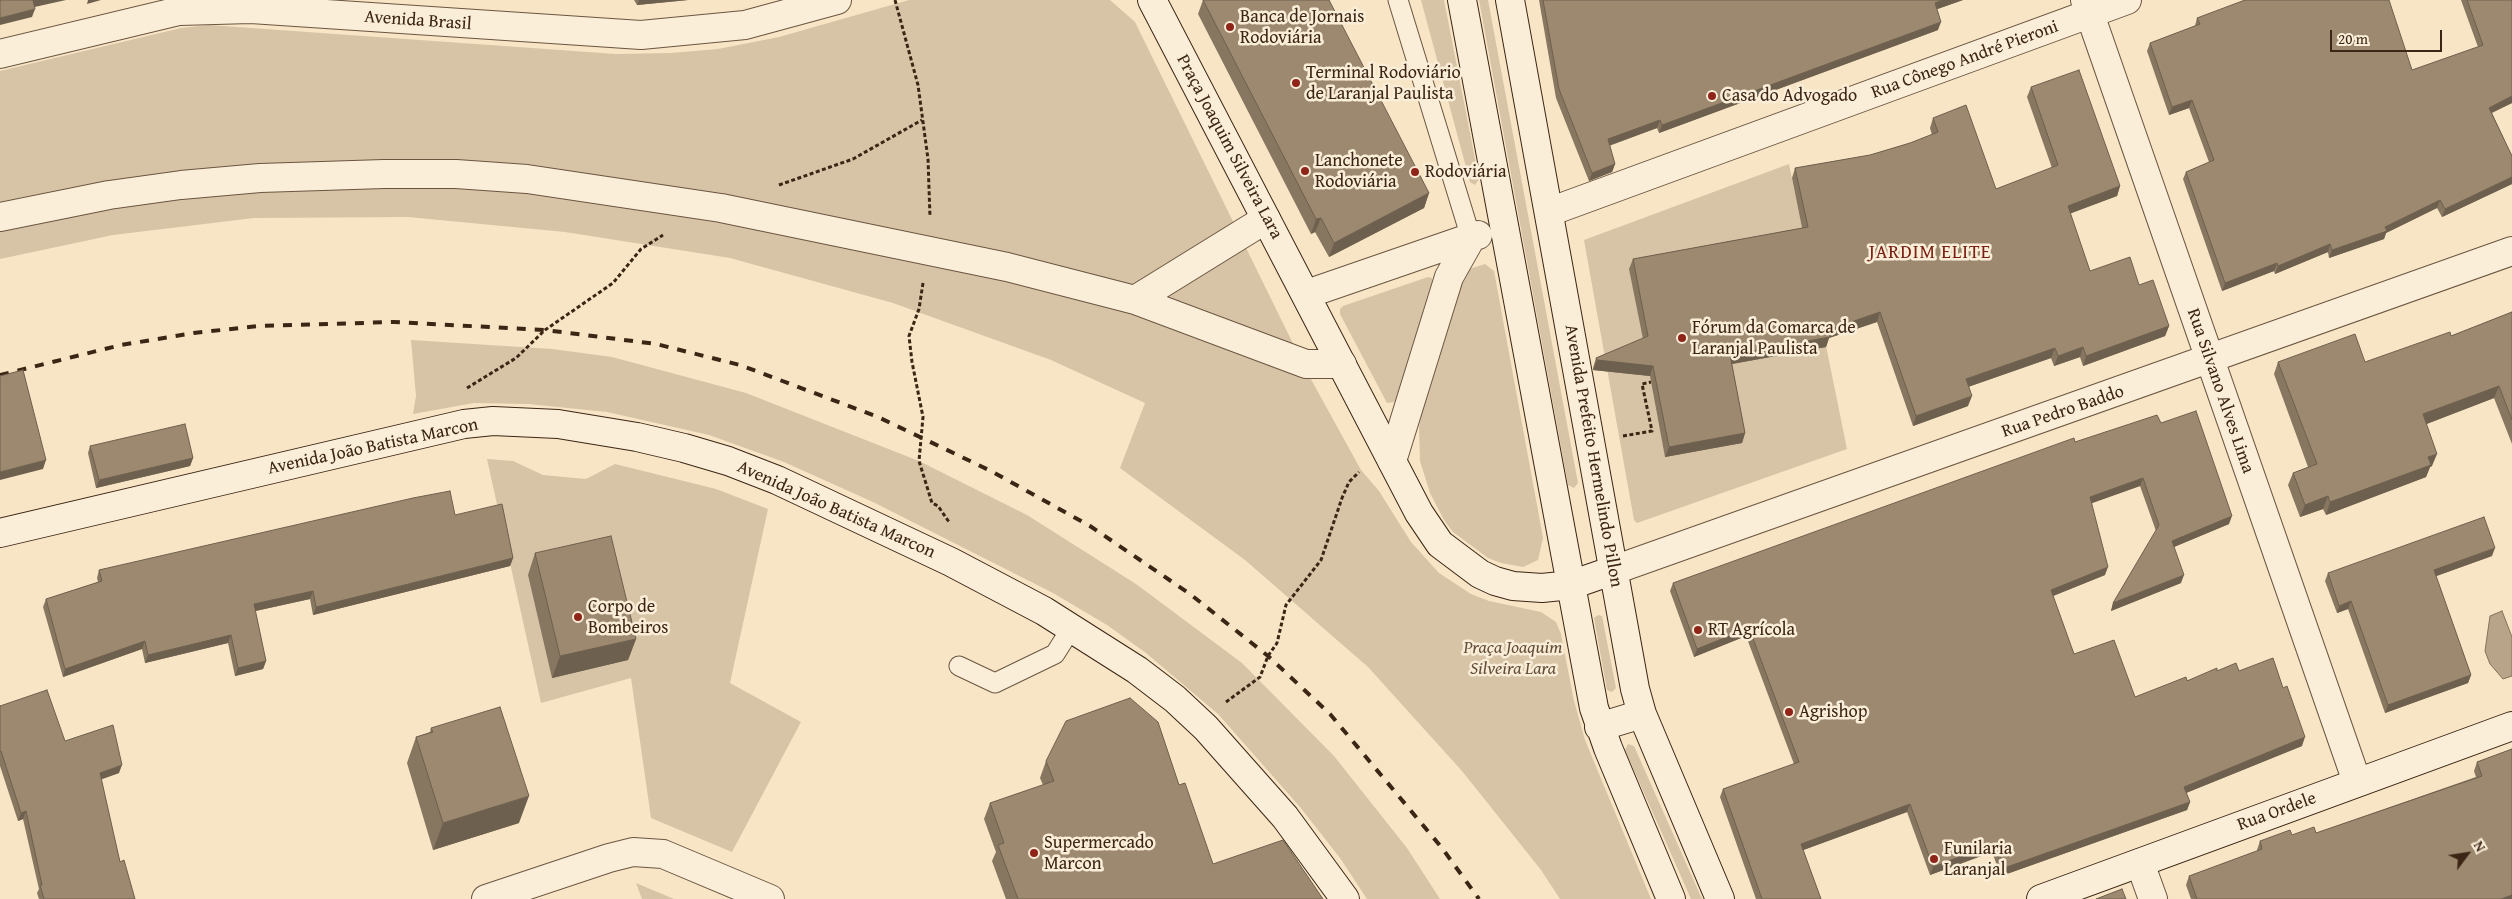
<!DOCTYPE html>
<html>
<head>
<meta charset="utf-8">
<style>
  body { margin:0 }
  #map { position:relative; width:2512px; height:899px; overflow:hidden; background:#f7e5c5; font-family:"Gentium Book Plus",serif }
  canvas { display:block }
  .north { position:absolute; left:2442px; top:829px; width:50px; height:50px; -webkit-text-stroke:4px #faeed9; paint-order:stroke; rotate:59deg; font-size:14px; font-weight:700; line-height:20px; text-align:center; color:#3c2514 }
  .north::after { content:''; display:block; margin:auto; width:18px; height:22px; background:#3c2514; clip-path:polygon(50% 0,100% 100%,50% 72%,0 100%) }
  .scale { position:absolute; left:2330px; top:30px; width:112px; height:22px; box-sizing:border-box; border:2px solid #3c2514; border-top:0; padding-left:6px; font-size:15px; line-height:18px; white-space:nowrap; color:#3c2514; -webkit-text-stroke:4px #faeed9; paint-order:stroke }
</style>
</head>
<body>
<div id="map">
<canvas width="2512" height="899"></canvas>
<div class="north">N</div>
<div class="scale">20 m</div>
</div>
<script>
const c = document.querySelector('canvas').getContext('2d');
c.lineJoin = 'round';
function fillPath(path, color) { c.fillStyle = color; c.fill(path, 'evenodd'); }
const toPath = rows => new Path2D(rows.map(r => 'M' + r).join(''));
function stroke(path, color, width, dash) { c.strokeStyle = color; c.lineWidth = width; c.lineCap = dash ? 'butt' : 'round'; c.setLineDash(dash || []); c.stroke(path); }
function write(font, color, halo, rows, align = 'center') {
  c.font = font + ' "Gentium Book Plus",serif'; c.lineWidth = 5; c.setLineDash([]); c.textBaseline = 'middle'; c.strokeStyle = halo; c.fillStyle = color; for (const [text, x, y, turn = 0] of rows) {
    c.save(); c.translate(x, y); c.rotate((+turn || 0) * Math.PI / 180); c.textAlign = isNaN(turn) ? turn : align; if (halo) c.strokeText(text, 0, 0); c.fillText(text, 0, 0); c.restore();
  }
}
fillPath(toPath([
  [909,0,1110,0,1135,22,1307,372,1361,470,1379,491,1411,542,1439,573,1471,594,1489,601,1541,612,1556,622,1561,634,1574,701,1585,740,1651,899,1560,899,1541,870,1462,771,1368,667,1245,560,1120,468,1145,403,1051,360,893,303,730,258,565,232,408,217,254,218,113,235,0,259,0,71,181,28,209,25,616,54,671,53,718,49,779,37],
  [1421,0,1444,0,1479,179,1475,185,1470,182],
  [1479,0,1488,0,1578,483,1574,488,1568,485],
  [1789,164,1847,449,1637,523,1634,520,1584,240],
  [1485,264,1494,271,1543,538,1538,560,1523,567,1501,563,1488,558,1453,532,1444,520,1430,493,1420,461,1419,427,1422,410,1464,274,1469,269],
  [1428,277,1432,278,1432,282,1396,399,1394,402,1387,403,1340,314,1340,309,1343,306],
  [411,340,552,349,612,357,746,393,919,461,1027,515,1136,584,1242,663,1334,756,1407,848,1440,899,1367,899,1340,858,1300,807,1218,714,1146,653,1107,625,1053,593,875,503,784,462,709,435,607,412,528,404,474,403,413,414,416,396],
  [487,459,513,461,543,475,586,479,615,464,716,489,768,509,730,683,801,722,732,852,651,818,631,678,541,703],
  [1598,615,1602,616,1616,688,1612,692,1607,690,1594,618],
  [1628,744,1634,746,1702,899,1691,899,1625,750],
  [636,883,674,899,642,899]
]), '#d7c4a7');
const water = toPath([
  [2502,611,2512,637,2512,676,2503,679,2490,664,2485,651,2490,616,2502,611]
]);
fillPath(water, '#b7a489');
stroke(water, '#86715a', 1);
const lane = toPath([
  [1398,0,1471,238],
  [959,666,995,683,1055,654,1072,627]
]);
const street = toPath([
  [2085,0,2357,782],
  [0,54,179,11,251,9,641,35,745,25,837,0],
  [1549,212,2127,0],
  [0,217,109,195,181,185,260,178,384,174,456,174,527,179,721,208,1007,267,1135,300,1306,364,1342,364],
  [1307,294,1478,235],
  [1135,300,1266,219],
  [1392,461,1449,277,1471,238],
  [1614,570,2512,251],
  [2140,863,2153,899],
  [486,899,609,858,633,852,663,854,770,899]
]);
const secondary = toPath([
  [1152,0,1419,513,1440,544,1480,574,1495,581,1513,586,1542,588,1571,585,1614,570],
  [1462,0,1594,708,1608,748,1671,899],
  [1510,0,1635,689,1642,714,1720,899],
  [0,533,464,424,493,421,558,424,637,437,684,448,728,461,777,480,951,562,1044,611,1137,670,1175,699,1206,728,1285,817,1345,899],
  [1599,727,1642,714],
  [2041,899,2512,726]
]);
stroke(lane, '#6b5540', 21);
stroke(street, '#6b5540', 30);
stroke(secondary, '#3c2514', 30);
stroke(toPath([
  [895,0,918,85,928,159,930,217],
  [779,185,853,159,922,120],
  [923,283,919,309,909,336,912,362,923,417,919,461,932,503,938,506,949,522],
  [467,388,516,358,545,330,613,283,641,249,663,235],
  [1623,436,1652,431,1642,384,1651,382],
  [1226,702,1260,677,1268,656,1277,643,1286,605,1321,560,1342,498,1349,482,1359,472]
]), '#3c2514', 3, [4, 2.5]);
stroke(lane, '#faeed9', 19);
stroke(street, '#faeed9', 28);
stroke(secondary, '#faeed9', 28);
stroke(toPath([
  [0,375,121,345,194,333,258,326,394,322,545,330,656,344,740,365,878,417,991,471,1090,526,1190,594,1268,656,1330,714,1442,848,1479,899]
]), '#3c2514', 4, [9, 9]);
fillPath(toPath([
  [634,0,688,0,637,5],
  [1203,0,1429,193,1424,208,1329,257,1315,232,1311,234,1198,14],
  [1539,0,1963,0,1937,9,1938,30,1659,133,1657,128,1609,146,1615,164,1612,172,1589,181,1556,98],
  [2461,0,2512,0,2512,103,2492,113,2512,156,2512,184,2442,217,2437,208,2386,233,2384,239,2329,258,2328,252,2275,274,2274,271,2222,291,2183,179,2186,172,2209,162,2189,108,2169,115,2147,51,2150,43,2195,26,2197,18,2412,70,2478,47],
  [2031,87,2120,186,2117,196,2070,213,2090,271,2139,285,2169,326,2165,336,2083,366,2080,357,2054,366,2051,358,1968,387,1968,406,1913,426,1877,322,1829,338,1826,347,1732,364,1745,433,1742,443,1665,457,1650,376,1593,370,1593,368,1596,358,1643,339,1629,269,1633,259,1802,228,1792,178,1795,168,1870,155,1910,143,1932,135,1930,128,1933,118,1996,189,2052,168,2027,97],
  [2512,312,2512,444,2494,398,2426,424,2432,466,2430,467,2426,477,2326,515,2323,509,2300,517,2288,485,2293,473,2308,467,2274,374,2278,362,2365,362,2451,336],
  [2161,423,2229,524,2174,547,2181,583,2111,611,2113,603,2156,531,2140,486,2091,503,2105,575,2053,596,2074,654,2135,697,2217,671,2239,671,2302,746,2186,793,2190,802,2187,810,2001,876,1992,852,1930,875,1907,812,1803,850,1821,899,1756,899,1720,797,1723,789,1794,764,1746,636,1694,657,1670,591,1673,583,2075,442],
  [90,446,193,458,190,466,96,488,88,453],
  [455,515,513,558,510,566,313,615,310,599,255,611,266,661,263,669,235,676,228,643,145,663,142,649,63,677,43,607,46,599,98,582,97,578,99,570],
  [535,553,636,639,628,660,552,678,528,575],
  [2492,556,2436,576,2471,675,2468,683,2385,713,2348,609,2337,613,2325,581,2328,573],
  [0,706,65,741,119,773,101,779,120,862,135,899,39,899,37,893,39,889,23,819,18,821,0,766],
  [431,728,519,823,433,850,407,763,416,737,430,732],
  [2512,749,2512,899,2191,899,2186,885,2189,876,2257,851,2257,850,2260,841,2292,835,2316,833,2476,777,2474,771,2477,762],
  [1046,761,1179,785,1213,864,1323,899,1006,899,992,861,996,852,984,819,990,803,1043,785,1040,778]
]), '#877660');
fillPath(toPath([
  [33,0,66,0,30,8],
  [88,0,101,0,87,4],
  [639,0,688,0,637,5],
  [1943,0,1963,0,1932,11,1935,3],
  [35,9,32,17,0,25,0,18],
  [1941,22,1938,30,1659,133,1662,125],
  [2512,96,2512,103,2486,115,2489,108],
  [2192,100,2189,108,2169,115,2172,107],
  [1660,120,1657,128,1605,147,1608,139],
  [1615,164,1612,172,1589,181,1592,173],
  [2512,177,2512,184,2442,217,2445,209],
  [2120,186,2117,196,2064,216,2068,206],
  [1429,193,1424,208,1329,257,1334,243],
  [2440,200,2437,208,2386,233,2384,239,2329,258,2332,250,2385,227],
  [1321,218,1315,232,1311,234,1316,219],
  [2330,244,2328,252,2275,274,2278,266],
  [2277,263,2274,271,2222,291,2225,283],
  [1880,312,1877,322,1829,338,1826,347,1726,365,1730,355,1828,330],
  [2169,326,2165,336,2083,366,2086,356],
  [2083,347,2080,357,2054,366,2058,356],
  [2055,348,2051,358,1962,389,1966,379],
  [1597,360,1653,366,1650,376,1593,370],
  [2499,386,2494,398,2419,427,2423,414],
  [1972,396,1968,406,1913,426,1916,416],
  [1745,433,1742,443,1665,457,1669,447],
  [2437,454,2432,466,2430,467,2426,477,2326,515,2330,502,2428,457],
  [193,458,190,466,96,488,99,480],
  [46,460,43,469,0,480,0,472],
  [2143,478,2140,486,2087,505,2090,497],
  [2328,496,2323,509,2300,517,2305,505],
  [2232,516,2229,524,2169,549,2172,541],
  [2495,548,2492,556,2431,578,2434,570],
  [513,558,510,566,313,615,316,607],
  [2108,567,2105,575,2048,598,2051,590],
  [2184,575,2181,583,2111,611,2113,603],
  [313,591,310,599,251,612,254,604],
  [2351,601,2348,609,2337,613,2339,606],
  [1749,628,1746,636,1694,657,1697,649],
  [231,635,228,643,145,663,148,655],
  [636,639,628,660,552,678,560,656],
  [145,641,142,649,63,677,65,669],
  [266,661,263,669,235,676,238,668],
  [2471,675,2468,683,2385,713,2388,705],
  [2305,737,2302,746,2181,795,2184,787],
  [122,765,119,773,97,781,100,773],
  [529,796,519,823,433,850,443,823],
  [2190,802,2187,810,2001,876,2004,868],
  [1910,804,1907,812,1798,852,1801,844],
  [26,811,23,819,18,821,21,813],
  [1995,843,1992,852,1930,875,1933,867],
  [2512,895,2512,899,2501,899]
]), '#6e604e');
const building = toPath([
  [0,0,35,0,33,0,35,9,0,18,0,0],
  [1203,0,1329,0,1429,193,1334,243,1321,218,1316,219,1203,0],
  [1543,0,1943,0,1935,3,1941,22,1662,125,1660,120,1608,139,1615,164,1592,173,1559,89,1543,0],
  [2245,0,2389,0,2412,70,2483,45,2467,0,2512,0,2512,96,2489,108,2512,156,2512,177,2445,209,2440,200,2385,227,2387,231,2332,250,2330,244,2278,266,2277,263,2225,283,2186,172,2214,160,2192,100,2172,107,2150,43,2200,24,2197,18,2245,0],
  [2079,70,2120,186,2068,206,2090,271,2130,257,2139,285,2153,280,2169,326,2086,356,2083,347,2058,356,2055,348,1966,379,1972,396,1916,416,1880,312,1828,330,1830,337,1730,355,1745,433,1669,447,1653,366,1597,360,1596,358,1648,336,1633,259,1808,227,1795,168,1870,155,1910,143,1938,132,1933,118,1966,105,1996,189,2058,165,2031,87,2079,70],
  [2512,312,2512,420,2499,386,2423,414,2437,454,2428,457,2431,465,2330,502,2328,496,2305,505,2293,473,2317,464,2278,362,2355,334,2365,362,2450,332,2451,336,2512,312],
  [23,370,46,460,0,472,0,376,23,370],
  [2196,411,2232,516,2172,541,2184,575,2113,603,2159,525,2143,478,2090,497,2108,567,2051,590,2074,654,2114,640,2135,697,2186,677,2187,681,2217,668,2217,671,2236,663,2239,671,2273,658,2283,688,2287,686,2305,737,2184,787,2190,802,2004,868,1995,843,1933,867,1910,804,1801,844,1821,899,1762,899,1723,789,1799,762,1749,628,1697,649,1673,583,2074,438,2075,442,2157,415,2161,423,2196,411],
  [185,424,193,458,99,480,90,446,185,424],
  [450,491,455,515,502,504,513,558,316,607,313,591,254,604,266,661,238,668,231,635,148,655,145,641,65,669,46,599,102,581,99,570,413,498,450,491],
  [2484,517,2495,548,2434,570,2471,675,2388,705,2351,601,2339,606,2328,573,2484,517],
  [611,536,636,639,560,656,535,553,611,536],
  [47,690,65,741,113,725,122,765,100,773,120,862,124,860,135,899,44,899,40,885,42,885,26,811,21,813,1,751,0,751,0,706,47,690],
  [1130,698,1158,722,1179,785,1185,783,1213,864,1283,840,1323,899,1018,899,998,845,1004,843,990,803,1054,781,1046,761,1066,721,1130,698],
  [500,707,529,796,443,823,416,737,433,732,431,728,500,707],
  [2512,749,2512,895,2501,899,2197,899,2189,876,2262,849,2260,841,2290,830,2292,835,2314,827,2316,833,2482,776,2477,762,2512,749],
  [2122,889,2126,899,2096,899,2122,889]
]);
fillPath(building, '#9d8970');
stroke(building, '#6e604e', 1);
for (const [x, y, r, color] of [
  [1230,27,5,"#8f2418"],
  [1296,83,5,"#8f2418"],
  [1712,96,5,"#8f2418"],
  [1305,171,5,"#8f2418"],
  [1415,172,5,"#8f2418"],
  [1682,338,5,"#8f2418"],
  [578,617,5,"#8f2418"],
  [1698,630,5,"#8f2418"],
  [1789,712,5,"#8f2418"],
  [1034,853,5,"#8f2418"],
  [1934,859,5,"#8f2418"]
]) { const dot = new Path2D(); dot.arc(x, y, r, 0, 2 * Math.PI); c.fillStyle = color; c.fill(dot); stroke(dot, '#faeed9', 2); }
write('18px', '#3c2514', '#faeed9', [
  ["Banca de Jornais",1240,17],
  ["Rodoviária",1240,38],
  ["Terminal Rodoviário",1306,73],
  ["de Laranjal Paulista",1306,94],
  ["Casa do Advogado",1722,96],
  ["Lanchonete",1315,161],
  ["Rodoviária",1315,182],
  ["Rodoviária",1425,172],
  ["Fórum da Comarca de",1692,328],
  ["Laranjal Paulista",1692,349],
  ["Corpo de",588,607],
  ["Bombeiros",588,628],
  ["RT Agrícola",1708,630],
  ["Agrishop",1799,712],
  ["Supermercado",1044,843],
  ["Marcon",1044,864],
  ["Funilaria",1944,849],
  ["Laranjal",1944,870]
], 'left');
write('18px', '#3c2514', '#faeed9', [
  ["Avenida Brasil",418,21,4],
  ["Rua Cônego André Pieroni",1965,60,-20],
  ["Praça Joaquim Silveira Lara",1229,147,62],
  ["Rua Silvano Alves Lima",2220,391,71],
  ["Rua Pedro Baddo",2063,412,-19],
  ["Avenida João Batista Marcon",373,447,-12],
  ["Avenida Prefeito Hermelindo Pillon",1593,456,80],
  ["Avenida João Batista Marcon",836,510,24],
  ["Rua Ordele",2277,812,-20]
]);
write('italic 18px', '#634d39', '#faeed9', [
  ["Praça Joaquim",1513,648],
  ["Silveira Lara",1513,669]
]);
c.letterSpacing = '1px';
write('19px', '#7a1f14', '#faeed9', [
  ["JARDIM ELITE",1930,253]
]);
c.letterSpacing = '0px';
</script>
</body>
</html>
